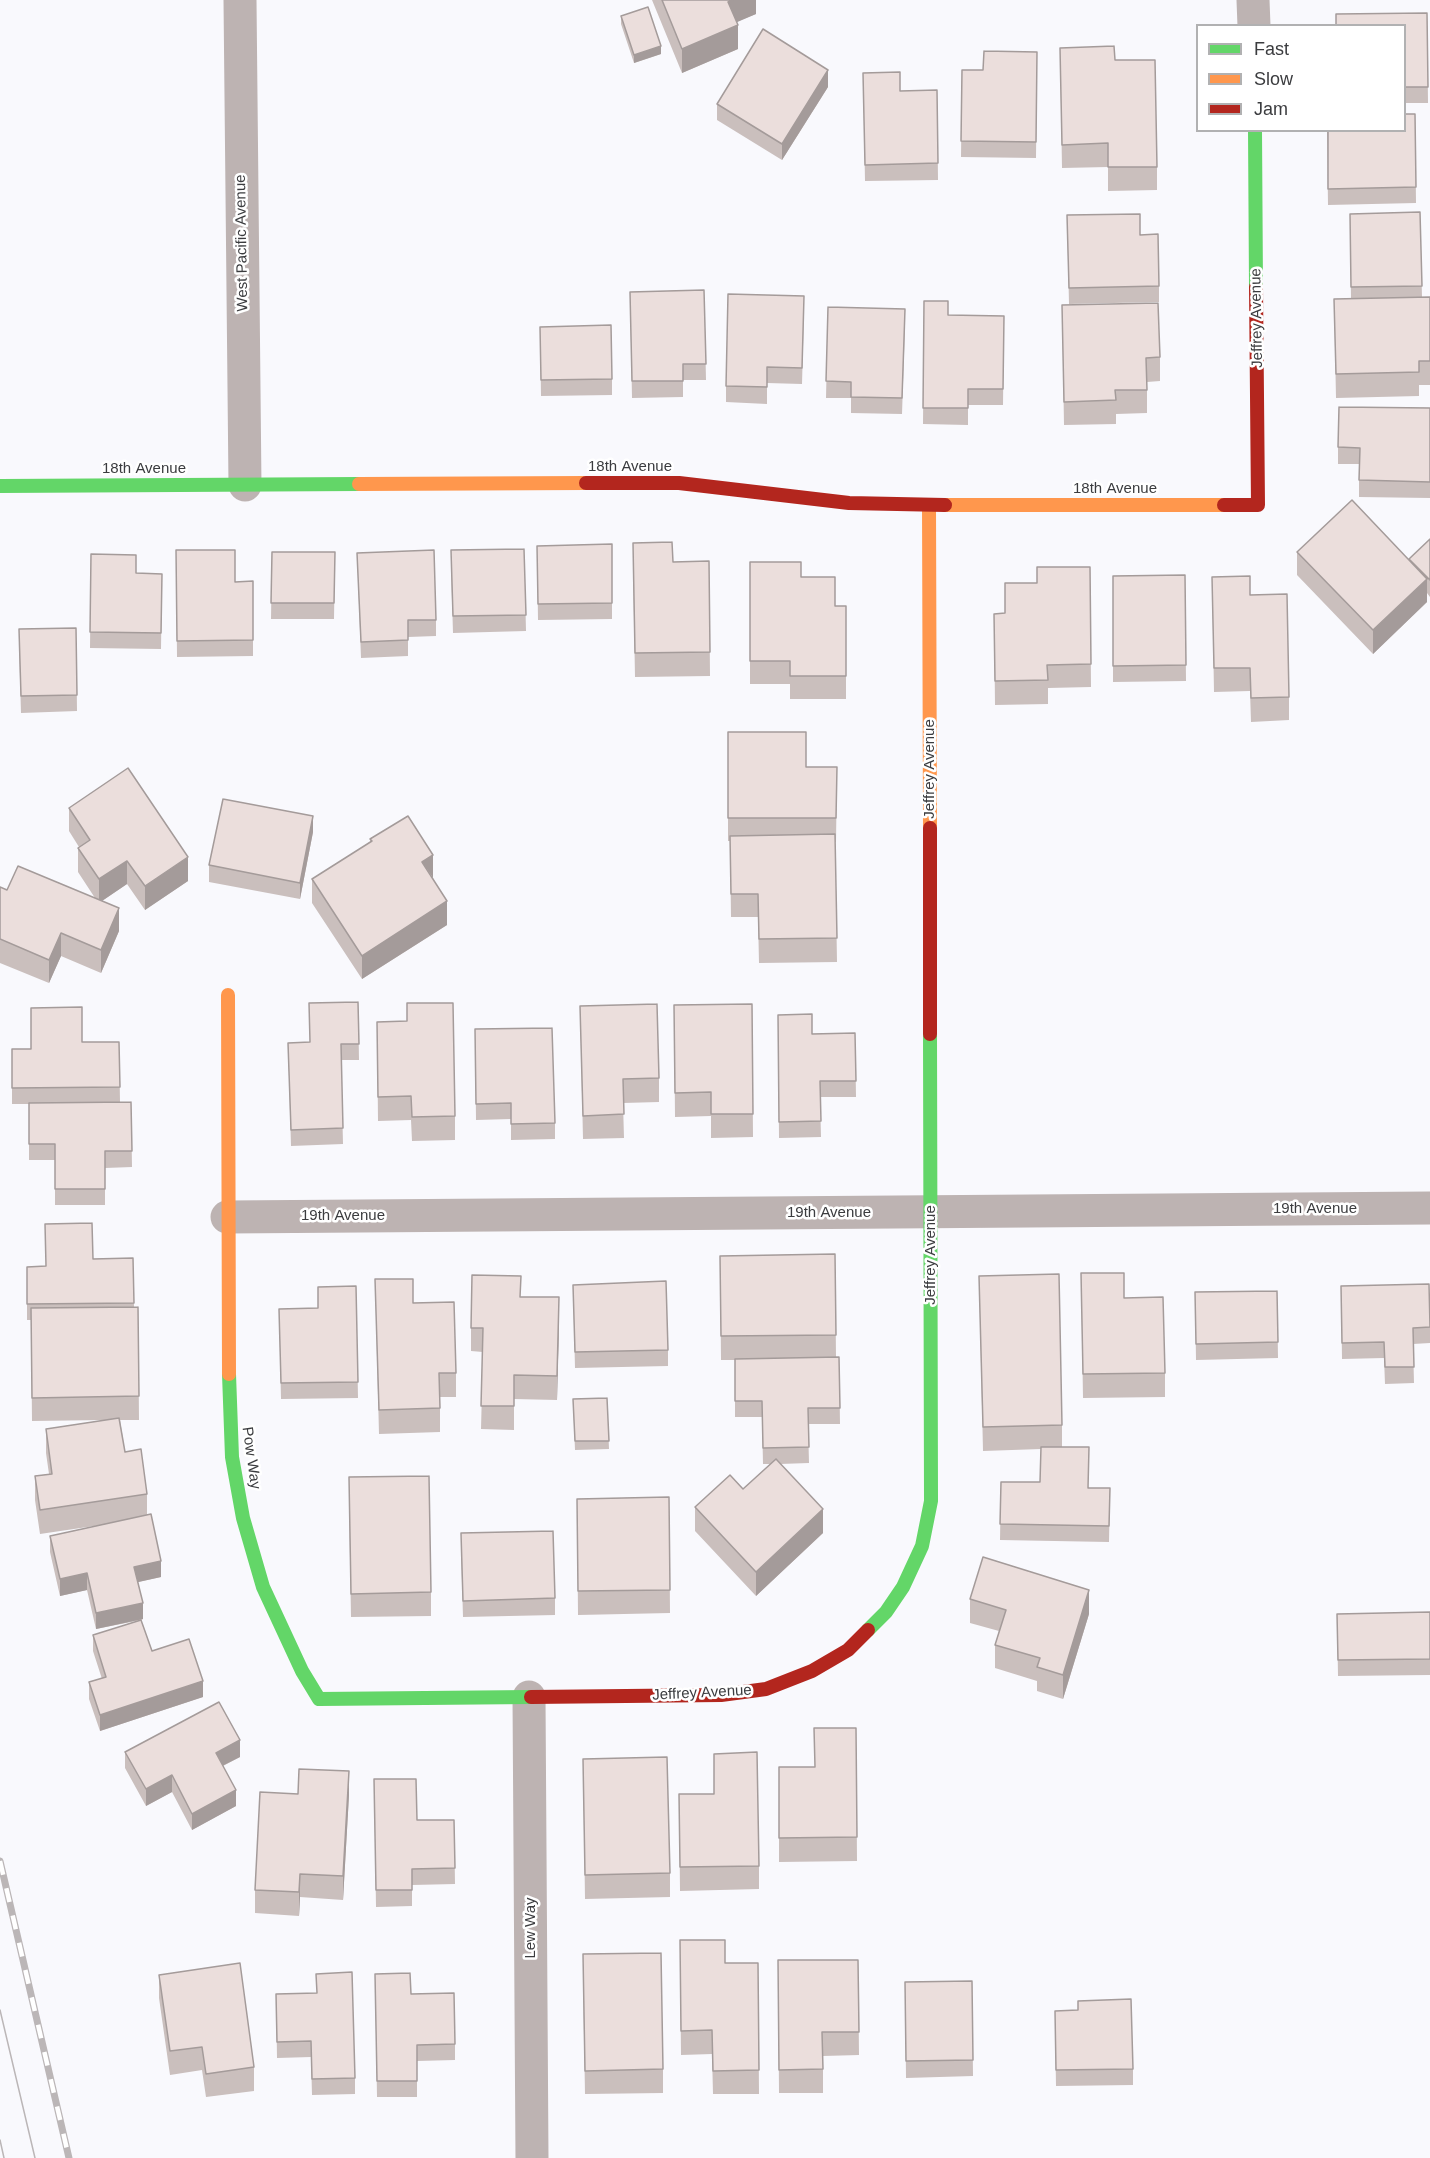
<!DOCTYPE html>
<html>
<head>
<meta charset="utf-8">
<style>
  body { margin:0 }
  #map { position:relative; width:1430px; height:2158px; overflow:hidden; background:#f9f9fd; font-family:Helvetica,sans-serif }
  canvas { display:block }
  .legend { position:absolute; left:1196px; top:24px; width:210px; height:108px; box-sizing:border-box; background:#fff; border:2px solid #b1b1b2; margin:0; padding:8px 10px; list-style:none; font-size:18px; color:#3b3c3f }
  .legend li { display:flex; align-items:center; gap:12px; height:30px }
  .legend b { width:30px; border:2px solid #b1b1b2 }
</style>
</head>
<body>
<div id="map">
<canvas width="1430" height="2158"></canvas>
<ul class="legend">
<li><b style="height:8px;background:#63d668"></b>Fast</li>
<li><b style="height:8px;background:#ff974d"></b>Slow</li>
<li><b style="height:8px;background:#b3261e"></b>Jam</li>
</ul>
</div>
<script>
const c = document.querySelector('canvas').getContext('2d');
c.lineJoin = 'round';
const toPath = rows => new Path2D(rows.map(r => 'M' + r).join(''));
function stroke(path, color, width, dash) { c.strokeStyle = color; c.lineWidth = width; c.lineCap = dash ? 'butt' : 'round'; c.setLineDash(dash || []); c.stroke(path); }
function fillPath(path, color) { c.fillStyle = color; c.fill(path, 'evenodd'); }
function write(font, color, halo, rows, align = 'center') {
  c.font = font + ' Helvetica,sans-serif'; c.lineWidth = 5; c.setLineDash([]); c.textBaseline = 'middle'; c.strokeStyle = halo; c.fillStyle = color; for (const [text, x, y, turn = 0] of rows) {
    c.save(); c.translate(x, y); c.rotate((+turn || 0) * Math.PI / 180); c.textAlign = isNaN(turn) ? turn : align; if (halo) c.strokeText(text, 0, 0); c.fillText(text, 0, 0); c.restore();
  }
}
stroke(toPath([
  [240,0,245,485],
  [1253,0,1254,26],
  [227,1217,1430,1208],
  [529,1697,532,2158]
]), '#bdb3b2', 33);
stroke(toPath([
  [1255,130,1256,287],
  [0,486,359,484],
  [229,1374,232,1457,243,1518,263,1587,302,1671,319,1699,531,1697],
  [868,1630,886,1612,903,1587,922,1546,931,1501,930,1034]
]), '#63d668', 14);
stroke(toPath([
  [359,484,586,483],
  [929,505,930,828],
  [945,505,1224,505],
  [228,995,229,1374]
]), '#ff974d', 14);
stroke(toPath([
  [586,483,679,483,849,503,945,505],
  [1224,505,1258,505,1256,287],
  [930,828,930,1034],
  [531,1697,721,1695,766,1689,812,1671,848,1650,868,1630]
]), '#b3261e', 14);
stroke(toPath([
  [0,2010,35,2158],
  [0,2140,4,2158]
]), '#bbb6b7', 1.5);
const rail = toPath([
  [0,1861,69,2158]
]);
stroke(rail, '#bbb6b7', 7);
stroke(rail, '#fff', 4.5, [14]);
fillPath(toPath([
  [652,0,756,0,756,14,736,22,738,49,682,73],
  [1427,13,1428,103,1404,103,1404,26],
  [621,16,661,54,634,63,621,24],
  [1060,48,1115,60,1157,167,1157,190,1108,191,1108,167,1062,168],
  [1037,52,1036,158,961,157,962,70,983,70],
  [863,73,900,91,937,90,938,180,865,181],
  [828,87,782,160,717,120,717,104],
  [1415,114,1416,203,1328,205,1327,130],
  [1420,212,1422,297,1430,297,1430,385,1419,385,1419,396,1336,398,1334,299,1351,299,1350,214],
  [1067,215,1159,286,1159,302,1069,304],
  [704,290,706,380,683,380,683,397,632,398,630,292],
  [924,301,948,315,1004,316,1003,405,968,405,968,425,923,424],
  [1062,305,1160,357,1160,381,1147,382,1147,413,1116,414,1116,424,1064,425],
  [828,307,905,326,902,414,851,413,851,398,826,398],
  [804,312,802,384,767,383,767,404,726,402,726,386],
  [540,327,612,379,612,395,541,396],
  [1430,408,1430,498,1359,497,1359,464,1338,464,1338,447],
  [1430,539,1430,597,1427,593,1427,602,1373,654,1297,575,1297,552,1409,560],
  [612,544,612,619,538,620,537,546],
  [524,549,526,631,453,633,451,567],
  [176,550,235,582,253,581,253,656,177,657],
  [272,552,335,552,334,619,271,619],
  [357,553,436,620,436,636,408,637,408,656,361,658],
  [91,554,136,573,162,574,161,649,90,648],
  [709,561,710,676,635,677,633,567,673,562],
  [750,562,801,577,835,606,846,606,846,699,790,699,790,684,750,684],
  [1090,567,1091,687,1048,688,1048,704,995,705,994,614,1005,613,1037,583],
  [1185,575,1186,681,1113,682,1113,576],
  [1212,577,1250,595,1289,697,1289,720,1251,722,1250,691,1214,692],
  [76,628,77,711,21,713,19,645],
  [728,732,806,767,837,767,836,842,835,842,837,962,759,963,758,917,731,917,730,841,728,841],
  [69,808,188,881,145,910,127,884,102,901,119,931,101,973,61,956,49,983,0,963,0,887,7,890,95,898,78,872,78,848,79,847,69,831],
  [313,832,300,899,209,882,209,865],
  [370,839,433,878,447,925,362,979,312,903,312,879,370,842],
  [358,1002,359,1060,341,1060,343,1144,291,1146,288,1043,310,1042],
  [407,1003,455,1116,455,1140,412,1141,411,1120,378,1121,377,1022,407,1021],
  [752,1004,753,1137,711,1138,711,1116,675,1117,674,1005],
  [580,1006,659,1078,659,1102,623,1103,624,1138,583,1139],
  [778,1015,812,1034,855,1033,856,1097,820,1097,821,1137,779,1138],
  [475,1029,555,1123,555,1139,511,1140,511,1119,476,1120],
  [82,1042,119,1042,120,1102,131,1102,132,1167,105,1168,105,1205,55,1205,55,1160,29,1160,29,1104,12,1104,12,1049,31,1049],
  [835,1254,836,1358,839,1357,840,1424,808,1424,809,1463,780,1464,823,1533,756,1596,695,1531,695,1507,743,1489,770,1464,763,1464,762,1417,735,1417,735,1360,721,1360,720,1256],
  [133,1258,134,1307,138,1307,139,1420,120,1420,125,1452,147,1494,147,1515,161,1577,138,1582,143,1619,141,1620,152,1651,203,1697,100,1731,89,1699,89,1682,102,1679,93,1651,93,1635,141,1620,96,1629,87,1590,60,1596,50,1552,50,1536,101,1525,40,1534,35,1500,35,1476,49,1474,46,1453,46,1429,105,1420,32,1421,31,1320,27,1320,27,1267,45,1266,93,1259],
  [1081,1273,1124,1298,1165,1373,1165,1397,1083,1398],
  [979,1276,1062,1425,1062,1447,1089,1488,1110,1488,1109,1542,1000,1540,1001,1482,1040,1482,1041,1449,983,1451],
  [375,1279,413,1303,456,1373,456,1397,440,1397,440,1432,379,1434],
  [573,1285,668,1350,668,1366,575,1368],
  [356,1286,358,1398,281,1399,279,1309,318,1308],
  [1341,1286,1430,1321,1430,1343,1413,1344,1414,1383,1385,1384,1384,1358,1342,1359],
  [1277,1291,1278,1358,1196,1360,1195,1292],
  [521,1297,559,1321,557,1400,514,1399,514,1430,481,1429,483,1352,471,1351,471,1328],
  [607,1398,609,1449,575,1450,573,1399],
  [669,1497,670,1613,578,1615,577,1499],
  [349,1501,431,1592,431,1616,351,1617],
  [461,1549,555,1598,555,1615,463,1617],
  [970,1599,1089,1614,1063,1699,1037,1691,1037,1681,995,1668,995,1645,999,1631,970,1623],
  [1430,1612,1430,1675,1338,1676,1337,1614],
  [856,1728,857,1861,779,1862,779,1767,815,1767],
  [125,1752,240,1757,223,1766,236,1806,192,1830,172,1792,146,1806,125,1768],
  [583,1759,670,1873,670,1897,585,1899],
  [374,1779,417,1820,454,1820,455,1884,412,1885,412,1906,376,1907],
  [298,1794,349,1795,343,1900,300,1897,299,1916,255,1913,255,1890],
  [679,1794,714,1794,759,1866,759,1889,680,1891],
  [778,1960,858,1960,859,2055,823,2056,823,2093,779,2093],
  [725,1963,758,1963,759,2094,713,2094,712,2054,681,2055,680,1964],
  [375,1974,411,1994,455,2044,455,2060,417,2061,417,2097,377,2097],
  [159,1975,254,2067,254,2091,206,2097,202,2070,170,2075,159,1998],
  [583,1978,663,2069,663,2093,585,2094],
  [972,1981,973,2076,906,2078,905,1982],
  [276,1994,355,2078,355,2094,312,2095,311,2057,277,2058],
  [1078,2001,1133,2069,1133,2085,1056,2086,1055,2027,1078,2010]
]), '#cabfbd');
fillPath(toPath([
  [733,0,756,0,756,14,728,26,728,2],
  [738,25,738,49,682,73,682,49],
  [661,46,661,54,634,63,634,55],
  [828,70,828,87,782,160,782,144],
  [1427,579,1427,602,1373,654,1373,630],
  [313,816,313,832,300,899,300,883],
  [433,855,433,878,422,862],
  [188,857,188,881,145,910,145,886],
  [127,861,127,884,99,903,99,879],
  [447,901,447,925,362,979,362,956],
  [119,908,119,931,101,973,101,950],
  [61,933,61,956,49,983,49,960],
  [559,1297,559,1321,557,1400,557,1376],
  [823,1509,823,1533,756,1596,756,1572],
  [161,1561,161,1577,134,1583,134,1567],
  [87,1573,87,1590,60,1596,60,1579],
  [1089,1590,1089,1614,1063,1699,1063,1675],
  [143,1603,143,1619,96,1629,96,1613],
  [203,1681,203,1697,100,1731,100,1715],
  [240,1740,240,1757,216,1769,216,1753],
  [349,1771,349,1795,343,1900,343,1876],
  [172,1775,172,1792,146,1806,146,1789],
  [236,1790,236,1806,192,1830,192,1814],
  [300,1874,300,1897,299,1916,299,1892]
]), '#a49b9a');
const building = toPath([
  [662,0,733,0,728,2,738,25,682,49,662,0],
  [648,7,661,46,634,55,621,16,648,7],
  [1427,13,1428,87,1404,87,1404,26,1336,26,1336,14,1427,13],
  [763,29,828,70,782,144,717,104,763,29],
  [1114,46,1115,60,1155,60,1157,167,1108,167,1108,143,1062,145,1060,48,1114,46],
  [984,51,1037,52,1036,142,961,141,962,70,983,70,984,51],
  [900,72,900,91,937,90,938,163,865,165,863,73,900,72],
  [1404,114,1415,114,1416,187,1328,189,1328,130,1404,130,1404,114],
  [1420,212,1422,286,1351,287,1350,214,1420,212],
  [1140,214,1140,235,1158,234,1159,286,1069,288,1067,215,1140,214],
  [704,290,706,364,683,364,683,381,632,381,630,292,704,290],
  [728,294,804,296,802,368,767,367,767,387,726,386,728,294],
  [1430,297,1430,361,1419,361,1419,372,1336,374,1334,299,1430,297],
  [924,301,948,301,948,315,1004,316,1003,389,968,389,968,408,923,408,924,301],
  [1158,303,1160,357,1146,358,1147,390,1115,390,1116,400,1064,402,1062,305,1158,303],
  [828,307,905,309,902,398,851,397,851,382,826,381,828,307],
  [611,325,612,379,541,380,540,327,611,325],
  [1339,407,1430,408,1430,482,1359,480,1360,448,1338,447,1339,407],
  [1352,500,1427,579,1373,630,1297,552,1352,500],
  [1430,539,1430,580,1409,559,1430,539],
  [672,542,673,562,709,561,710,652,635,653,633,543,672,542],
  [612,544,612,603,538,604,537,546,612,544],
  [524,549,526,615,453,616,451,550,524,549],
  [176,550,235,550,235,582,253,581,253,640,177,641,176,550],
  [434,550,436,620,408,620,408,640,361,642,357,553,434,550],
  [272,552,335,552,334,603,271,603,272,552],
  [91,554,136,555,136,573,162,574,161,633,90,632,91,554],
  [750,562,801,562,801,577,835,577,835,606,846,606,846,676,790,676,790,661,750,661,750,562],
  [1037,567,1090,567,1091,664,1047,665,1048,680,995,681,994,614,1005,613,1005,583,1037,583,1037,567],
  [1185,575,1186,665,1113,666,1113,576,1185,575],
  [1250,576,1250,595,1287,594,1289,697,1251,698,1250,668,1214,668,1212,577,1250,576],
  [76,628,77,695,21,696,19,629,76,628],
  [728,732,806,732,806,767,837,767,836,818,728,818,728,732],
  [128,768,188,857,145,886,127,861,99,879,78,848,90,840,69,808,128,768],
  [223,799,313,816,300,883,209,865,223,799],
  [408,816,433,855,422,862,447,901,362,956,312,879,372,841,370,839,408,816],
  [835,834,837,938,759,939,758,894,731,894,730,836,835,834],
  [18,866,119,908,101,950,61,933,49,960,0,939,0,887,7,890,18,866],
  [358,1002,359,1044,341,1044,343,1128,291,1130,288,1043,310,1042,309,1003,358,1002],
  [407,1003,453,1003,455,1116,412,1117,411,1096,378,1097,377,1022,407,1021,407,1003],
  [657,1004,659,1078,623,1079,624,1114,583,1116,580,1006,657,1004],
  [752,1004,753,1114,711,1114,711,1092,675,1093,674,1005,752,1004],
  [82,1007,82,1042,119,1042,120,1087,12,1088,12,1049,31,1049,31,1008,82,1007],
  [812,1014,812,1034,855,1033,856,1081,820,1081,821,1121,779,1122,778,1015,812,1014],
  [552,1028,555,1123,511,1124,511,1103,476,1104,475,1029,552,1028],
  [131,1102,132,1151,105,1151,105,1189,55,1189,55,1144,29,1144,29,1103,131,1102],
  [92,1223,93,1259,133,1258,134,1303,27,1304,27,1267,46,1266,45,1224,92,1223],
  [835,1254,836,1335,721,1336,720,1256,835,1254],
  [1081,1273,1124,1273,1124,1298,1163,1297,1165,1373,1083,1374,1081,1273],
  [1059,1274,1062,1425,983,1427,979,1276,1059,1274],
  [472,1275,521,1276,520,1297,559,1297,557,1376,514,1375,514,1406,481,1406,483,1328,471,1328,472,1275],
  [375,1279,413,1279,413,1303,454,1302,456,1373,439,1373,440,1408,379,1410,375,1279],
  [666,1281,668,1350,575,1352,573,1285,666,1281],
  [1429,1284,1430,1327,1413,1328,1414,1367,1385,1367,1384,1342,1342,1343,1341,1286,1429,1284],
  [356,1286,358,1382,281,1383,279,1309,318,1308,318,1287,356,1286],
  [1277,1291,1278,1342,1196,1344,1195,1292,1277,1291],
  [138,1307,139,1396,32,1398,31,1308,138,1307],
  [839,1357,840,1408,808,1408,809,1447,763,1448,762,1401,735,1401,735,1359,839,1357],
  [607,1398,609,1441,575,1441,573,1399,607,1398],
  [119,1418,125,1452,141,1449,147,1494,40,1510,35,1476,52,1474,46,1429,119,1418],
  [1041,1447,1089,1447,1088,1488,1110,1488,1109,1526,1000,1524,1001,1482,1040,1482,1041,1447],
  [776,1459,823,1509,756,1572,695,1507,730,1475,743,1489,776,1459],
  [429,1476,431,1592,351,1594,349,1477,429,1476],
  [669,1497,670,1590,578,1591,577,1499,669,1497],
  [151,1514,161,1561,134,1567,143,1603,96,1613,87,1573,60,1579,50,1536,151,1514],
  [553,1531,555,1598,463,1601,461,1533,553,1531],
  [983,1557,1089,1590,1063,1675,1037,1667,1040,1658,995,1645,1006,1610,970,1599,983,1557],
  [1430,1612,1430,1659,1338,1660,1337,1614,1430,1612],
  [141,1620,152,1651,189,1639,203,1681,100,1715,89,1682,106,1677,93,1635,141,1620],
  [219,1702,240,1740,216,1753,236,1790,192,1814,172,1775,146,1789,125,1752,219,1702],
  [814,1728,856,1728,857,1837,779,1838,779,1767,815,1767,814,1728],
  [757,1752,759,1866,680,1867,679,1794,714,1794,714,1754,757,1752],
  [667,1757,670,1873,585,1875,583,1759,667,1757],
  [299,1769,349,1771,343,1876,300,1874,299,1892,255,1890,260,1792,298,1794,299,1769],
  [374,1779,416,1779,417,1820,454,1820,455,1868,412,1869,412,1890,376,1890,374,1779],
  [680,1940,725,1940,725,1963,758,1963,759,2070,713,2071,712,2030,681,2031,680,1940],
  [661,1953,663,2069,585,2071,583,1954,661,1953],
  [778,1960,858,1960,859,2032,822,2032,823,2069,779,2070,778,1960],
  [240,1963,254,2067,206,2074,202,2047,170,2051,159,1975,240,1963],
  [352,1972,355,2078,312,2079,311,2041,277,2042,276,1994,317,1993,316,1974,352,1972],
  [410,1973,411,1994,454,1993,455,2044,417,2045,417,2081,377,2081,375,1974,410,1973],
  [972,1981,973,2060,906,2061,905,1982,972,1981],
  [1131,1999,1133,2069,1056,2070,1055,2011,1078,2010,1078,2001,1131,1999]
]);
fillPath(building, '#ebdedc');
stroke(building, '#a49b9a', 1.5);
write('15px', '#3b3c3f', '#fff', [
  ["West Pacific Avenue",242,243,-91],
  ["Jeffrey Avenue",1257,318,-91],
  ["18th Avenue",630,467],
  ["18th Avenue",144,469],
  ["18th Avenue",1115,489],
  ["Jeffrey Avenue",930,769,-90],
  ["19th Avenue",1315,1209],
  ["19th Avenue",829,1213],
  ["19th Avenue",343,1216],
  ["Jeffrey Avenue",931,1255,-90],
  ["Pow Way",251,1458,82],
  ["Jeffrey Avenue",702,1693,-3],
  ["Lew Way",531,1928,-90]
]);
</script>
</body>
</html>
